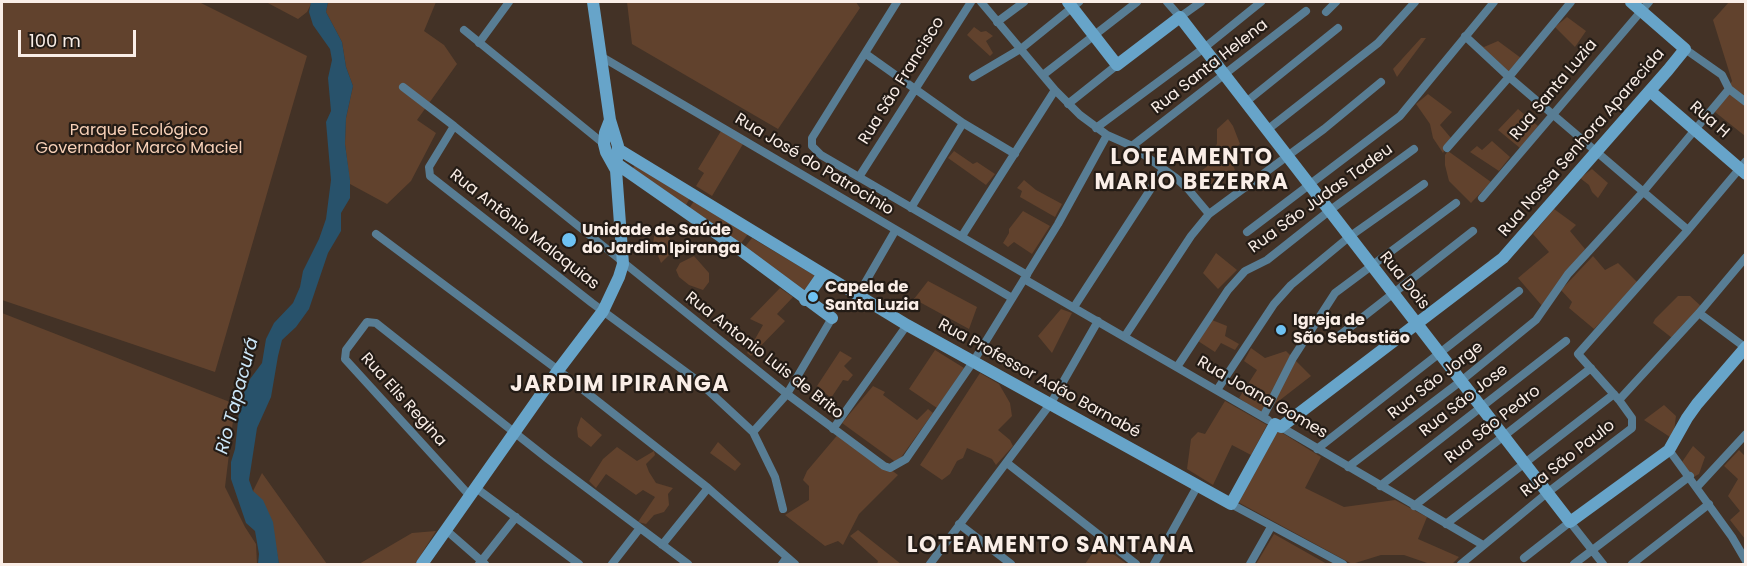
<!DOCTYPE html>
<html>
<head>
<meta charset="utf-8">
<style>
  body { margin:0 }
  #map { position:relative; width:1747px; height:566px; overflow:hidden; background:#433226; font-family:Poppins,sans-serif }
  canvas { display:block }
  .frame { position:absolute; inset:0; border:3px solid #faeee7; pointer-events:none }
  .scale { position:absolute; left:18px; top:30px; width:118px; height:27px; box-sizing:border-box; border:3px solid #faeee7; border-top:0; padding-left:8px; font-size:18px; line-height:21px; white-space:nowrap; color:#faeee7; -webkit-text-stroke:4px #241c16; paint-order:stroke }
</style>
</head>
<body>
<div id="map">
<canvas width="1747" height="566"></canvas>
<div class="frame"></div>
<div class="scale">100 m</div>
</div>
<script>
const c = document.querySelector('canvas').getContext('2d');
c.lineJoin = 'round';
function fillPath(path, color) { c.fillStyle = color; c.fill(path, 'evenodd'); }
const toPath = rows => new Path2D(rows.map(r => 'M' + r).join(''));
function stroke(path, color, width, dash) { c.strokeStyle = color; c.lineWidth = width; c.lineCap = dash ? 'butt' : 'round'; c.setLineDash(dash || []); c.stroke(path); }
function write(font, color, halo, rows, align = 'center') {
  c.font = font + ' Poppins,sans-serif'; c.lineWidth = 4.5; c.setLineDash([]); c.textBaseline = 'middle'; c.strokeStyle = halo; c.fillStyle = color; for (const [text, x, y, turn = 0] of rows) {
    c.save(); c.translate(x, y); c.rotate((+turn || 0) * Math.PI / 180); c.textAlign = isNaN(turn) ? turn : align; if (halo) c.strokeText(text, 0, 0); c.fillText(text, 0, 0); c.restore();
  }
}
fillPath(toPath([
  [2,2,199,2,307,56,215,372,2,300],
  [266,2,312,2,307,12,298,19],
  [328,2,436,2,424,31,444,45,457,64,417,120,436,133,411,181,387,204,350,184,345,144,346,118,353,86,346,67,342,42,326,12],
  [627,2,856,2,860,8,778,129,632,44],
  [1729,2,1745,2,1745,136,1715,112,1732,81,1713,20],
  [1567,17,1586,31,1575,47,1555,27],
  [974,27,981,32,986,31,993,36,986,41,993,53,990,56,967,35],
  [1421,38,1426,38,1397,77,1393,69],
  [1469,38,1484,47,1498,41,1521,58,1508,75],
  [1428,94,1452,112,1440,125,1451,138,1443,153,1433,138,1430,124,1416,104],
  [1518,109,1538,126,1520,148,1498,130],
  [1228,119,1233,126,1240,144,1228,154,1235,170,1215,187,1200,172,1215,160,1211,151,1217,144,1217,129],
  [721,131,743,144,712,196,696,186,704,173,698,169],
  [1492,141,1510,157,1499,171,1470,152,1477,146,1482,150],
  [954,151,973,164,977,162,995,174,986,185,948,158],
  [1448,151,1491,182,1471,203,1449,181,1445,165,1445,155],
  [635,165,690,198,686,205,632,169],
  [1592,169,1608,183,1598,198,1592,192,1589,185,1580,178],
  [1024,180,1036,190,1062,204,1055,217,1020,197,1022,191,1017,188],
  [694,201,748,234,739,246,688,210],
  [1554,209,1576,225,1570,231,1585,249,1543,307,1518,278,1549,252,1533,234],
  [1023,211,1050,226,1032,254,1014,242,1008,247,1003,243,1009,233,1009,229],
  [655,229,668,233,670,240,671,253,661,263,653,244],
  [752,238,817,277,806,293,744,248],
  [1216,253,1237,270,1218,289,1203,273],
  [694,256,709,273,709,282,703,290,689,285,679,277,676,270,680,263],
  [1593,256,1605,270,1618,263,1638,283,1594,329,1569,308,1572,302,1561,290],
  [928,281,977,307,969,329,914,299],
  [780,288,793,297,777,314,785,321,751,356,747,353,763,325,750,319],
  [1678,296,1690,296,1702,307,1672,338,1653,323,1655,319],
  [1061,309,1072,313,1052,353,1038,336],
  [2,313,235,404,225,487,245,527,256,544,257,564,2,564],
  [1212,320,1227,326,1225,336,1239,344,1235,350,1221,343,1215,352,1198,341],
  [1251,348,1265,358,1286,351,1311,376,1262,414,1239,398,1257,370,1244,361],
  [935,350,964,368,937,408,909,389],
  [840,351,852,358,844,366,853,375,848,381,843,380,831,398,817,386],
  [980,373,999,384,1010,403,1012,416,998,430,1010,440,1013,446,996,465,992,459,967,448,963,458,957,461,950,474,942,480,920,465],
  [873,386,885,392,883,395,917,420,928,409,933,413,897,463,842,423],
  [1225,401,1267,425,1251,455,1232,445,1213,485,1187,469,1191,439,1198,432,1205,434],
  [1664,405,1676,416,1673,439,1644,420],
  [581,417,602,435,591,447,578,437,577,428],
  [1276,429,1321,457,1305,488,1344,507,1395,500,1427,517,1418,539,1459,557,1452,564,1430,564,1404,555,1381,555,1352,564,1236,501],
  [840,432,898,475,859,514,843,545,838,541,825,546,785,515,809,500,809,486,803,480,807,471],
  [718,442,741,464,735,471,710,453],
  [1693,446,1705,457,1699,474,1692,478,1682,462],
  [617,447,637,461,654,451,655,455,646,464,649,472,656,483,673,488,668,494,669,505,664,512,654,515,646,524,638,522,655,497,643,490,636,495,606,474,596,488,589,481,603,459],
  [1739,450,1745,456,1745,539,1730,520,1740,511,1728,496,1738,479,1724,466],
  [262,473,327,564,279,564,275,543,253,491],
  [858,530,901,564,877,564,878,561,850,536],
  [436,531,415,564,359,564,412,533],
  [1274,534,1327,564,1256,564],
  [1099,544,1127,564,1085,564]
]), '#61422d');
fillPath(toPath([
  [311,2,328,2,326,12,342,42,346,67,353,86,346,118,345,144,350,180,350,198,341,213,341,231,328,253,309,309,296,327,282,340,278,356,271,397,257,428,249,480,253,491,263,500,273,522,279,564,258,564,259,554,255,531,246,523,231,479,231,462,235,449,240,402,250,379,262,363,266,339,274,323,293,303,300,287,303,271,319,239,326,219,331,180,326,122,331,111,328,78,332,60,330,49,313,25,309,12]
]), '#28526b');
stroke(toPath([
  [897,2,812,138,812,146,821,155,1027,275],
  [981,2,1055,90,1080,115,1107,135,1132,146,1176,178,1188,189,1209,214],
  [1167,2,1180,17,1201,2],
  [1326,12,1336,2],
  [997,22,1024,2],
  [464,30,604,144],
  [1465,36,1509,77,1688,230],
  [479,43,509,2],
  [1685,49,1722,75,1729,89,1746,102],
  [866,54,963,123,1015,154],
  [602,57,1012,298],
  [1043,75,1137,2],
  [973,77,1022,48,1079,2],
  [403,87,454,126,787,394,884,466,890,468,906,459,973,362,1058,224,1107,135],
  [1246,102,1338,28],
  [1068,104,1117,65],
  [454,126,429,167,430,176,592,303,698,381,753,432,775,477,783,509],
  [1096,128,1204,48,1261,2],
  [1267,130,1378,43,1415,2],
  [1132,146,1306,11],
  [1447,148,1509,77,1571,2],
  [859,177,971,2],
  [1482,198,1649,2],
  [911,208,963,123],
  [1247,232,1400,116,1494,2],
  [376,234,558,370,708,488,795,564],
  [962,236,1055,90],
  [1024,279,1268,420],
  [858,295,895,231],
  [1074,307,1163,170],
  [1699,313,1746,348],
  [1340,335,1473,231],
  [1125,336,1191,236,1209,214,1324,129,1381,82],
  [1177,367,1228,290,1245,271,1267,260,1329,211,1414,149],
  [1217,390,1274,304,1291,285,1349,237,1424,184],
  [1619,400,1699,313,1746,257],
  [1263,417,1293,358,1335,293,1456,203],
  [1281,427,1483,545],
  [833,429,907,325],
  [753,432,787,394,832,318],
  [1317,449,1519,291],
  [1669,450,1732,537,1746,561],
  [1007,463,1136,564],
  [1348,467,1461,381,1536,320,1568,274,1643,192,1729,89],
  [1380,486,1566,341],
  [1697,487,1746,434],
  [476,488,579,564],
  [470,496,345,359,346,350,367,322,376,323,548,459,688,564],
  [1231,504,1343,564],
  [1414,506,1591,368],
  [959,524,1011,564],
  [1446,524,1614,394],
  [446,530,485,564],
  [662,545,708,488],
  [1524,558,1570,522,1603,564],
  [479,564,516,517],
  [612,564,640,528],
  [782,564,787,557],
  [930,564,1051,403,1098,321],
  [1154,564,1198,485],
  [1250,564,1271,527],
  [1461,564,1547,493,1632,428,1632,418,1619,400,1578,354,1688,230,1746,161],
  [1574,564,1690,476],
  [1632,564,1709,504]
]), '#587d94', 8);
stroke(toPath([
  [1068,2,1117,65,1180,17,1570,522,1669,450,1687,418,1697,404,1746,347],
  [1650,91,1746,174],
  [610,120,605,133,604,144,606,152,616,170],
  [618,149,907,325,1231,504,1275,424,1281,427,1503,258,1668,70,1685,49,1631,2],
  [617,164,739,249,832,318],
  [805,300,823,274],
  [422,564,559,369,603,311,619,277,623,264,616,170,618,146,610,120,593,2]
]), '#67a4c9', 12);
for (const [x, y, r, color] of [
  [569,240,8,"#6ec2f3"],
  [813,297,6,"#6ec2f3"],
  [1281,330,6,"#6ec2f3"]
]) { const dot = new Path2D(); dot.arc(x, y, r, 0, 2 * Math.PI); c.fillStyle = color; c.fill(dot); stroke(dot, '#241c16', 2); }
write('16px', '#faeee7', '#241c16', [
  ["Rua Santa Helena",1210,67,-38],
  ["Rua São Francisco",902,81,-58],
  ["Rua Santa Luzia",1554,90,-50],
  ["Rua H",1709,120,41],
  ["Rua Nossa Senhora Aparecida",1582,143,-49],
  ["Rua José do Patrocinio",814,165,31],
  ["Rua São Judas Tadeu",1321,199,-36],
  ["Rua Antônio Malaquias",524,230,38],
  ["Rua Dois",1404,281,51],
  ["Rua Antonio Luis de Brito",764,356,38],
  ["Rua Professor Adão Barnabé",1039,379,29],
  ["Rua São Jorge",1436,381,-38],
  ["Rua Joana Gomes",1262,398,30],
  ["Rua Elis Regina",403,400,48],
  ["Rua São Jose",1464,401,-38],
  ["Rua São Pedro",1493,425,-38],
  ["Rua São Paulo",1568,459,-38]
]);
write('16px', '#f7d0b7', '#241c16', [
  ["Parque Ecológico",139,131],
  ["Governador Marco Maciel",139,149]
]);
write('bold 16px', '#faeee7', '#241c16', [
  ["Unidade de Saúde",582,231],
  ["do Jardim Ipiranga",582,249],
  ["Capela de",825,288],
  ["Santa Luzia",825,306],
  ["Igreja de",1293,321],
  ["São Sebastião",1293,339]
], 'left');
write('italic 18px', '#cce7f9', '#241c16', [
  ["Rio Tapacurá",238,396,-75]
]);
c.letterSpacing = '1.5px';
write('bold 22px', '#faeee7', '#241c16', [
  ["LOTEAMENTO",1192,158],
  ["MARIO BEZERRA",1192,183],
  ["JARDIM IPIRANGA",620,385],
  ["LOTEAMENTO SANTANA",1051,546]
]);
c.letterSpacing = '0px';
</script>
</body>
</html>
